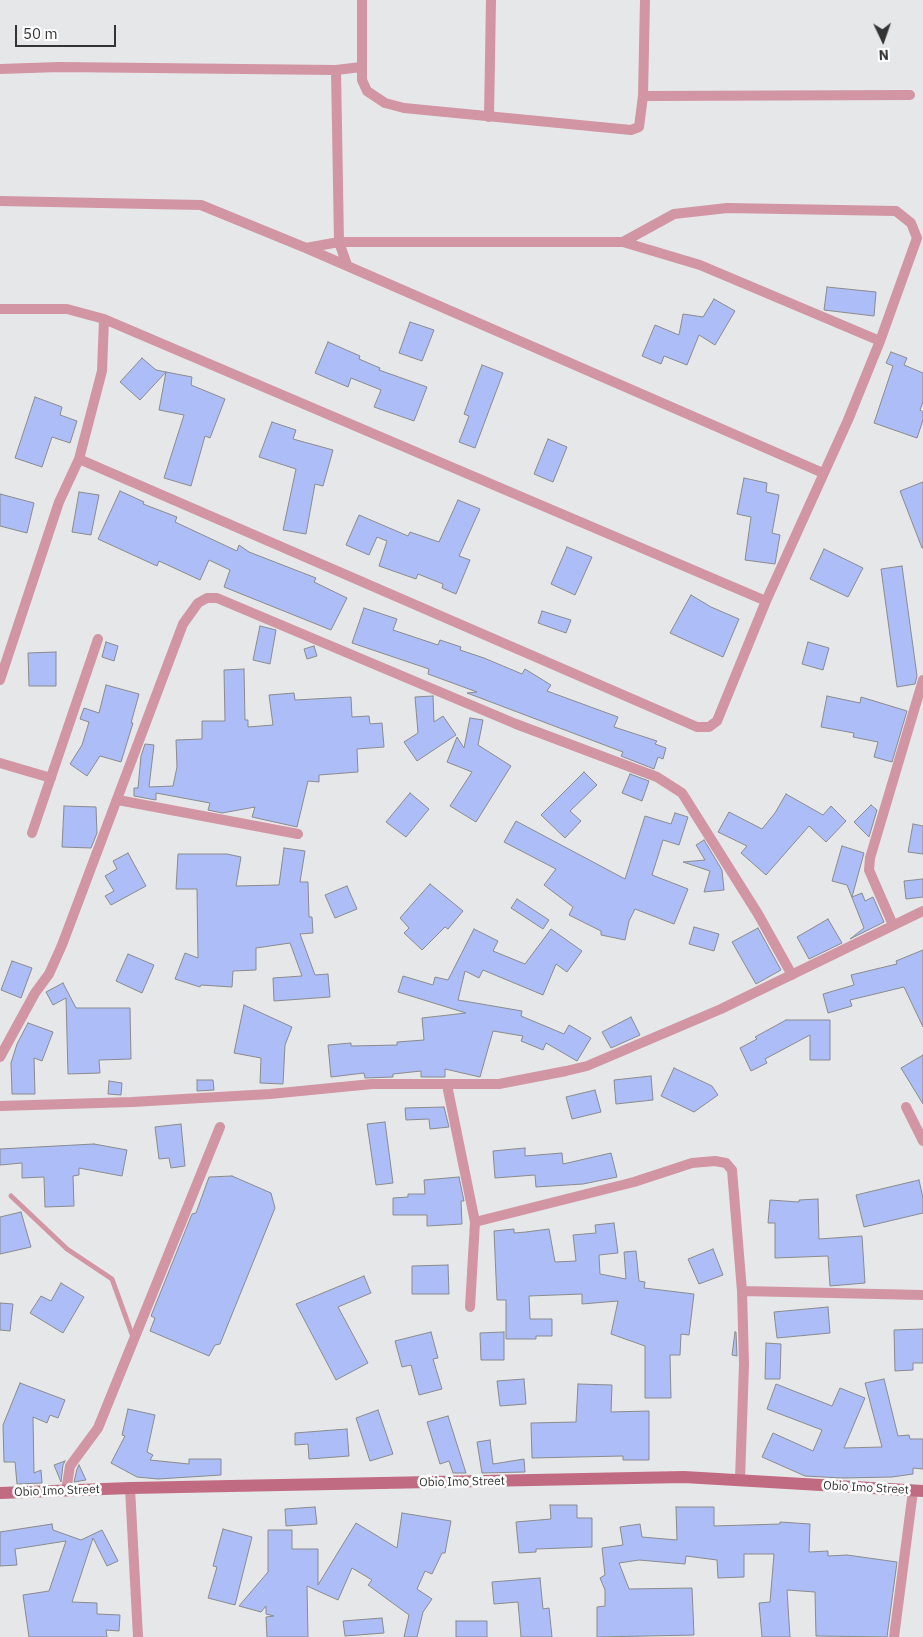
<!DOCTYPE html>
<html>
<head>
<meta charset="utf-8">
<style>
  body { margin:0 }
  #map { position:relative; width:923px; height:1637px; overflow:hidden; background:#e6e7e9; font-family:"IBM Plex Sans",sans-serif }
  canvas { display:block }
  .north { position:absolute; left:858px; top:15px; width:50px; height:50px; -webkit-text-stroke:4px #fff; paint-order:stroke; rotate:177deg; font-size:14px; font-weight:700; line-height:20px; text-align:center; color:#343435 }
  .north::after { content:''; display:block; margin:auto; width:18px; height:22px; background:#343435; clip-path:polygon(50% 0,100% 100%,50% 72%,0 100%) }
  .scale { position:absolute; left:15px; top:25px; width:101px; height:22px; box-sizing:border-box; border:2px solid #343435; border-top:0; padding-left:6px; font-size:15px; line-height:18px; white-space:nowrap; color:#343435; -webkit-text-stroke:4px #fff; paint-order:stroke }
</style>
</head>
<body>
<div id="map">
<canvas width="923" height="1637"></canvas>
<div class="north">N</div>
<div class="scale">50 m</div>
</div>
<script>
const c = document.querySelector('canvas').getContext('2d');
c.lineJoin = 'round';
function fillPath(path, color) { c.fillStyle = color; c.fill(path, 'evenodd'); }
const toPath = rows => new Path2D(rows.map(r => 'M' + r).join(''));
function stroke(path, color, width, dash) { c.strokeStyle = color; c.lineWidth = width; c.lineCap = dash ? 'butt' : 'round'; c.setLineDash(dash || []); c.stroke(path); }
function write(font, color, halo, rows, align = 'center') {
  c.font = font + ' "IBM Plex Sans",sans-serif'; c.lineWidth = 5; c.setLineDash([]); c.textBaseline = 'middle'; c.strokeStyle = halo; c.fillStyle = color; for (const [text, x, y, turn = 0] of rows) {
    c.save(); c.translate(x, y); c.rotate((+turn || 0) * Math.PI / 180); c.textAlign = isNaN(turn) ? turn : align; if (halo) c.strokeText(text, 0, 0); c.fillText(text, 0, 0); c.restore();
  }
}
const building = toPath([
  [827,287,876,292,874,316,824,310,827,287],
  [714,299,735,311,715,345,699,335,687,365,664,356,661,364,642,356,655,325,679,335,683,314,703,317,714,299],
  [410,322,434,330,422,361,399,353,410,322],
  [328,342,360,356,359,359,380,368,379,370,427,387,414,421,374,407,381,390,351,378,348,387,315,373,328,342],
  [891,352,907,358,904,365,923,373,923,402,920,410,923,412,923,420,917,438,874,423,893,366,886,363,891,352],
  [142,358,156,370,166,372,140,400,120,382,142,358],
  [482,365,503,373,475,448,459,442,469,416,464,414,482,365],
  [166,372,192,377,191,385,225,399,210,438,205,436,191,486,164,478,184,415,159,410,166,372],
  [35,397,62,407,60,415,77,421,70,443,52,437,42,467,15,458,35,397],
  [272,422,296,430,293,439,333,450,323,486,315,484,306,534,283,530,296,469,259,457,272,422],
  [548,439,567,447,553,482,534,474,548,439],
  [744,478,767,483,766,492,779,495,772,533,780,535,775,564,745,560,751,517,737,514,744,478],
  [923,482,923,548,922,548,900,491,923,482],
  [120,491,144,502,143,504,177,517,175,522,237,551,239,545,249,552,316,578,314,582,347,598,331,630,224,587,230,570,209,560,200,580,159,561,157,566,98,539,120,491],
  [79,492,99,495,91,535,72,532,79,492],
  [0,494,34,503,27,533,0,526,0,494],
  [458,500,480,509,459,556,470,560,456,594,442,588,443,584,418,574,416,579,379,566,387,541,377,537,369,555,346,545,359,515,408,536,410,532,439,542,458,500],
  [567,547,592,557,575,595,551,584,567,547],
  [824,549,863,568,848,597,810,579,824,549],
  [902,566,917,676,915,684,897,687,881,569,902,566],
  [691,595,711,607,739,619,723,657,670,633,691,595],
  [364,608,397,619,393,630,438,645,440,640,461,647,460,650,484,658,522,674,525,669,551,685,547,691,618,717,614,727,657,741,655,744,666,748,663,759,658,757,654,769,621,756,623,752,467,693,477,692,428,674,429,669,352,643,364,608],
  [542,611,571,620,566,633,538,623,542,611],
  [260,626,276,630,270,664,253,660,260,626],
  [106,642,118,646,114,661,102,657,106,642],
  [808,642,829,648,823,670,802,664,808,642],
  [314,646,317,656,307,659,304,649,314,646],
  [56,652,56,686,29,686,28,653,56,652],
  [244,669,245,720,248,720,248,727,273,725,269,695,294,693,295,700,351,697,352,717,369,716,370,724,382,723,384,747,357,749,358,772,319,775,319,782,308,781,297,827,252,817,255,807,222,813,208,810,210,803,156,793,156,800,134,796,134,788,138,788,141,756,145,744,154,745,149,787,173,786,177,767,176,740,202,739,202,721,225,721,224,670,244,669],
  [106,685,139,694,131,723,133,723,121,762,100,756,87,776,70,764,82,745,89,722,80,719,84,708,99,713,106,685],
  [433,696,434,722,443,716,456,735,417,761,404,742,418,733,415,697,433,696],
  [827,696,860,703,861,697,907,711,892,762,874,757,878,742,853,737,854,733,821,727,827,696],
  [470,718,483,720,478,745,511,766,476,822,450,806,472,772,447,762,457,737,464,748,470,718],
  [584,772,597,785,570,811,581,821,565,838,541,815,584,772],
  [630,774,649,781,642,801,622,793,630,774],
  [410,793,429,809,406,837,386,822,410,793],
  [786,794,823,815,831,806,846,821,826,842,809,826,766,875,741,853,747,846,718,832,729,812,762,829,775,813,786,794],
  [871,805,877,810,869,837,854,822,871,805],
  [64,806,96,807,97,833,91,848,62,847,64,806],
  [675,813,688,817,679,845,663,840,652,875,688,889,674,924,635,909,629,921,625,940,601,935,601,931,569,915,573,907,544,885,556,869,504,842,516,821,625,879,645,816,671,824,675,813],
  [913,824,923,826,923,854,908,852,913,824],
  [704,840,722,870,724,890,704,892,710,871,683,862,705,860,696,845,704,840],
  [842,846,864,853,852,897,862,893,865,901,873,897,884,922,850,939,864,928,847,885,832,881,842,846],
  [284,848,305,851,300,882,308,882,309,917,312,917,313,933,300,934,315,975,328,974,330,997,274,1001,273,978,302,976,290,943,256,948,256,970,233,971,232,987,201,985,200,987,175,979,185,953,198,958,197,889,176,889,178,854,227,854,241,857,236,886,279,885,284,848],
  [128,853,146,886,111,905,105,896,114,891,105,876,117,869,113,861,128,853],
  [923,879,923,897,906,899,904,881,923,879],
  [430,884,463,911,448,929,445,927,422,950,404,933,409,928,400,918,430,884],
  [347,886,357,909,335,918,325,895,347,886],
  [517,899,549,920,543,929,511,908,517,899],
  [828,919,842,943,809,959,797,937,828,919],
  [694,927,719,934,714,951,689,944,694,927],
  [758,928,781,970,756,984,732,942,758,928],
  [474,929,498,941,493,951,525,964,551,929,582,951,567,972,556,964,543,995,483,970,479,978,465,971,458,1000,522,1011,521,1016,564,1034,569,1025,591,1038,577,1061,546,1043,543,1050,521,1041,523,1036,493,1031,480,1077,445,1069,445,1077,421,1077,421,1071,393,1074,393,1077,365,1078,364,1073,331,1077,328,1045,351,1043,351,1046,397,1045,397,1042,424,1040,422,1018,466,1013,398,992,403,976,433,985,435,977,448,980,474,929],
  [923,950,923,1027,904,987,850,1000,852,1006,828,1013,823,994,854,985,851,975,897,964,896,961,923,950],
  [128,954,154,965,142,993,116,981,128,954],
  [12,961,32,968,21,998,1,990,12,961],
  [63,983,76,1008,130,1008,131,1059,99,1060,100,1073,68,1074,66,998,53,1005,46,992,63,983],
  [244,1005,292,1027,285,1045,283,1084,260,1083,261,1058,234,1053,244,1005],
  [631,1017,640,1035,611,1048,602,1032,631,1017],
  [786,1020,830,1020,830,1060,810,1060,810,1035,765,1059,767,1063,751,1071,740,1048,757,1039,755,1037,786,1020],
  [28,1023,53,1032,42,1061,34,1058,35,1094,12,1094,11,1063,17,1044,28,1023],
  [923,1055,923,1104,901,1068,923,1055],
  [674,1068,712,1086,718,1095,694,1112,661,1096,674,1068],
  [651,1076,653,1100,616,1104,614,1080,651,1076],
  [197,1080,213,1080,214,1090,197,1091,197,1080],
  [109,1081,122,1083,121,1095,108,1094,109,1081],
  [595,1090,601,1112,572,1119,566,1097,595,1090],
  [444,1107,449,1127,430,1129,429,1119,406,1120,405,1108,444,1107],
  [385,1122,393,1183,376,1185,367,1124,385,1122],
  [181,1124,185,1166,171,1168,169,1158,159,1159,155,1127,181,1124],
  [94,1144,127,1150,122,1176,79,1168,79,1175,73,1176,74,1206,45,1207,44,1177,22,1178,22,1163,0,1165,0,1149,94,1144],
  [525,1148,525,1156,562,1153,563,1164,611,1153,617,1177,583,1184,536,1187,535,1175,495,1178,493,1151,525,1148],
  [232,1176,271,1193,275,1208,220,1344,215,1345,209,1356,150,1331,155,1318,151,1316,192,1214,196,1213,209,1177,232,1176],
  [459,1177,464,1201,461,1201,462,1224,427,1226,427,1215,393,1215,393,1198,408,1197,408,1194,425,1194,424,1180,459,1177],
  [919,1180,923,1198,923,1213,864,1227,856,1195,919,1180],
  [818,1199,819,1239,862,1236,865,1283,830,1286,828,1256,775,1258,775,1223,768,1223,770,1200,799,1202,799,1200,818,1199],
  [21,1212,31,1247,0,1254,0,1217,21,1212],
  [614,1223,618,1253,599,1255,600,1274,626,1279,624,1252,636,1251,639,1281,645,1282,644,1288,694,1294,689,1335,681,1334,680,1355,670,1355,671,1398,645,1398,645,1346,611,1334,618,1301,582,1304,582,1294,529,1296,530,1319,552,1319,552,1336,536,1336,536,1339,506,1339,506,1300,497,1300,494,1231,514,1229,514,1233,526,1232,549,1229,555,1262,576,1261,573,1235,596,1233,595,1225,614,1223],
  [713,1249,723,1275,699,1284,688,1259,713,1249],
  [448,1265,449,1294,412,1294,412,1266,448,1265],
  [364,1276,371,1293,338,1307,368,1363,336,1380,296,1304,364,1276],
  [61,1283,84,1297,63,1333,30,1313,41,1296,51,1301,61,1283],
  [0,1303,13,1304,10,1331,0,1330,0,1303],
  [828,1307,830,1333,777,1338,774,1312,828,1307],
  [923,1329,923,1363,913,1363,913,1370,895,1371,894,1330,923,1329],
  [431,1332,438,1358,433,1359,442,1389,419,1395,411,1365,402,1367,395,1341,431,1332],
  [504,1332,504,1360,481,1360,480,1333,504,1332],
  [735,1332,736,1332,737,1356,732,1355,735,1332],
  [766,1343,781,1344,780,1379,765,1379,766,1343],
  [524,1379,526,1404,500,1406,497,1381,524,1379],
  [884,1379,898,1436,909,1435,910,1439,923,1439,923,1469,913,1468,913,1474,892,1477,842,1478,805,1476,762,1457,773,1433,813,1451,822,1430,767,1409,776,1384,832,1406,840,1388,865,1398,844,1448,882,1447,865,1383,884,1379],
  [20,1383,65,1400,58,1418,50,1415,47,1423,33,1417,34,1473,41,1470,42,1483,17,1484,15,1462,4,1462,3,1425,20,1383],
  [578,1384,612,1385,611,1412,649,1411,649,1460,623,1460,623,1456,532,1458,531,1423,576,1422,578,1384],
  [128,1409,155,1415,147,1452,153,1455,150,1460,189,1464,189,1459,221,1459,221,1475,158,1479,137,1477,111,1463,125,1436,122,1435,128,1409],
  [378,1410,393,1454,370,1461,356,1418,378,1410],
  [448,1416,466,1473,453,1473,449,1461,440,1464,427,1422,448,1416],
  [347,1429,349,1456,309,1459,308,1444,295,1445,295,1433,347,1429],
  [490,1440,493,1464,524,1459,525,1472,482,1473,477,1442,490,1440],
  [65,1461,63,1465,61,1482,54,1465,65,1461],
  [79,1465,86,1480,74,1482,77,1469,79,1465],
  [550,1505,577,1505,577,1518,592,1518,592,1547,536,1549,536,1552,519,1553,516,1522,551,1519,550,1505],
  [315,1507,317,1524,286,1526,285,1509,315,1507],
  [676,1507,714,1507,714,1526,780,1524,780,1522,810,1524,809,1552,828,1551,828,1556,847,1555,897,1562,887,1637,816,1636,815,1592,787,1590,790,1637,762,1637,759,1603,770,1602,774,1554,744,1554,744,1577,718,1578,717,1560,686,1556,685,1564,639,1560,619,1563,629,1589,692,1588,694,1635,597,1637,597,1607,605,1606,605,1590,600,1578,605,1575,602,1548,623,1545,620,1527,640,1524,642,1537,677,1540,676,1507],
  [402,1513,451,1521,445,1553,442,1553,432,1574,425,1571,417,1589,432,1599,423,1612,417,1637,404,1637,409,1615,368,1585,372,1580,352,1568,338,1600,307,1586,308,1637,267,1637,266,1617,274,1616,266,1614,266,1606,261,1612,239,1606,268,1572,268,1530,292,1530,292,1549,318,1549,318,1585,356,1523,397,1548,402,1513],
  [52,1524,53,1530,81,1540,102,1530,118,1561,107,1566,93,1538,72,1602,97,1603,97,1614,120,1615,119,1631,106,1630,107,1637,29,1637,23,1595,49,1591,66,1541,15,1549,17,1565,0,1566,0,1532,52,1524],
  [223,1529,252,1537,235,1605,208,1598,217,1567,213,1566,223,1529],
  [540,1578,543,1609,549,1608,552,1637,521,1637,518,1602,494,1604,492,1582,540,1578],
  [382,1618,384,1633,345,1636,343,1621,382,1618],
  [456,1621,487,1621,487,1637,456,1637,456,1621]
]);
fillPath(building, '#acbdf7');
stroke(building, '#8a8b8d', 1);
stroke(toPath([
  [11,1196,67,1249,112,1279,133,1337]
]), '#d195a3', 5);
stroke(toPath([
  [362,0,362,80,367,91,385,103,404,108,631,130,639,127,643,96,645,0],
  [0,69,59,67,336,70],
  [643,96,910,95],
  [489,117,491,0],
  [0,201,201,205,306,248,823,473],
  [306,248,339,242,623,242,700,265,880,341],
  [347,265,339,242,336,70,361,67],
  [0,309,67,309,104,319,766,601],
  [79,459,697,727,709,727,717,721,766,601,848,420,880,341,917,238,911,223,896,211,727,208,674,214,623,242],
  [0,680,59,502,79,459,102,371,104,319],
  [0,763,51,778],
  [118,800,298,834],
  [32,833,98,639],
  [893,925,869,870,870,858,923,680],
  [0,1057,35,993,49,974,62,945,183,624,198,603,207,598,217,598,516,724,657,777,682,793,758,914,792,975],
  [447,1085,475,1222,470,1307],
  [0,1106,132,1102,270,1094,372,1084,499,1084,566,1071,587,1066,721,1009,923,911],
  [906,1107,923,1141],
  [475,1222,634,1182,692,1163,715,1161,726,1163,732,1170,742,1291,744,1364,740,1480],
  [742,1291,923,1295],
  [130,1488,138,1637],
  [66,1491,70,1466,98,1428,220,1127],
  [894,1637,913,1491]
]), '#d195a3', 10);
stroke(toPath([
  [0,1493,130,1488,684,1477,923,1491]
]), '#c16b82', 12);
write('12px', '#343435', '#fff', [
  ["Obio Imo Street",462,1482,-1],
  ["Obio Imo Street",866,1488,3],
  ["Obio Imo Street",57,1491,-2]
]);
</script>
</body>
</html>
